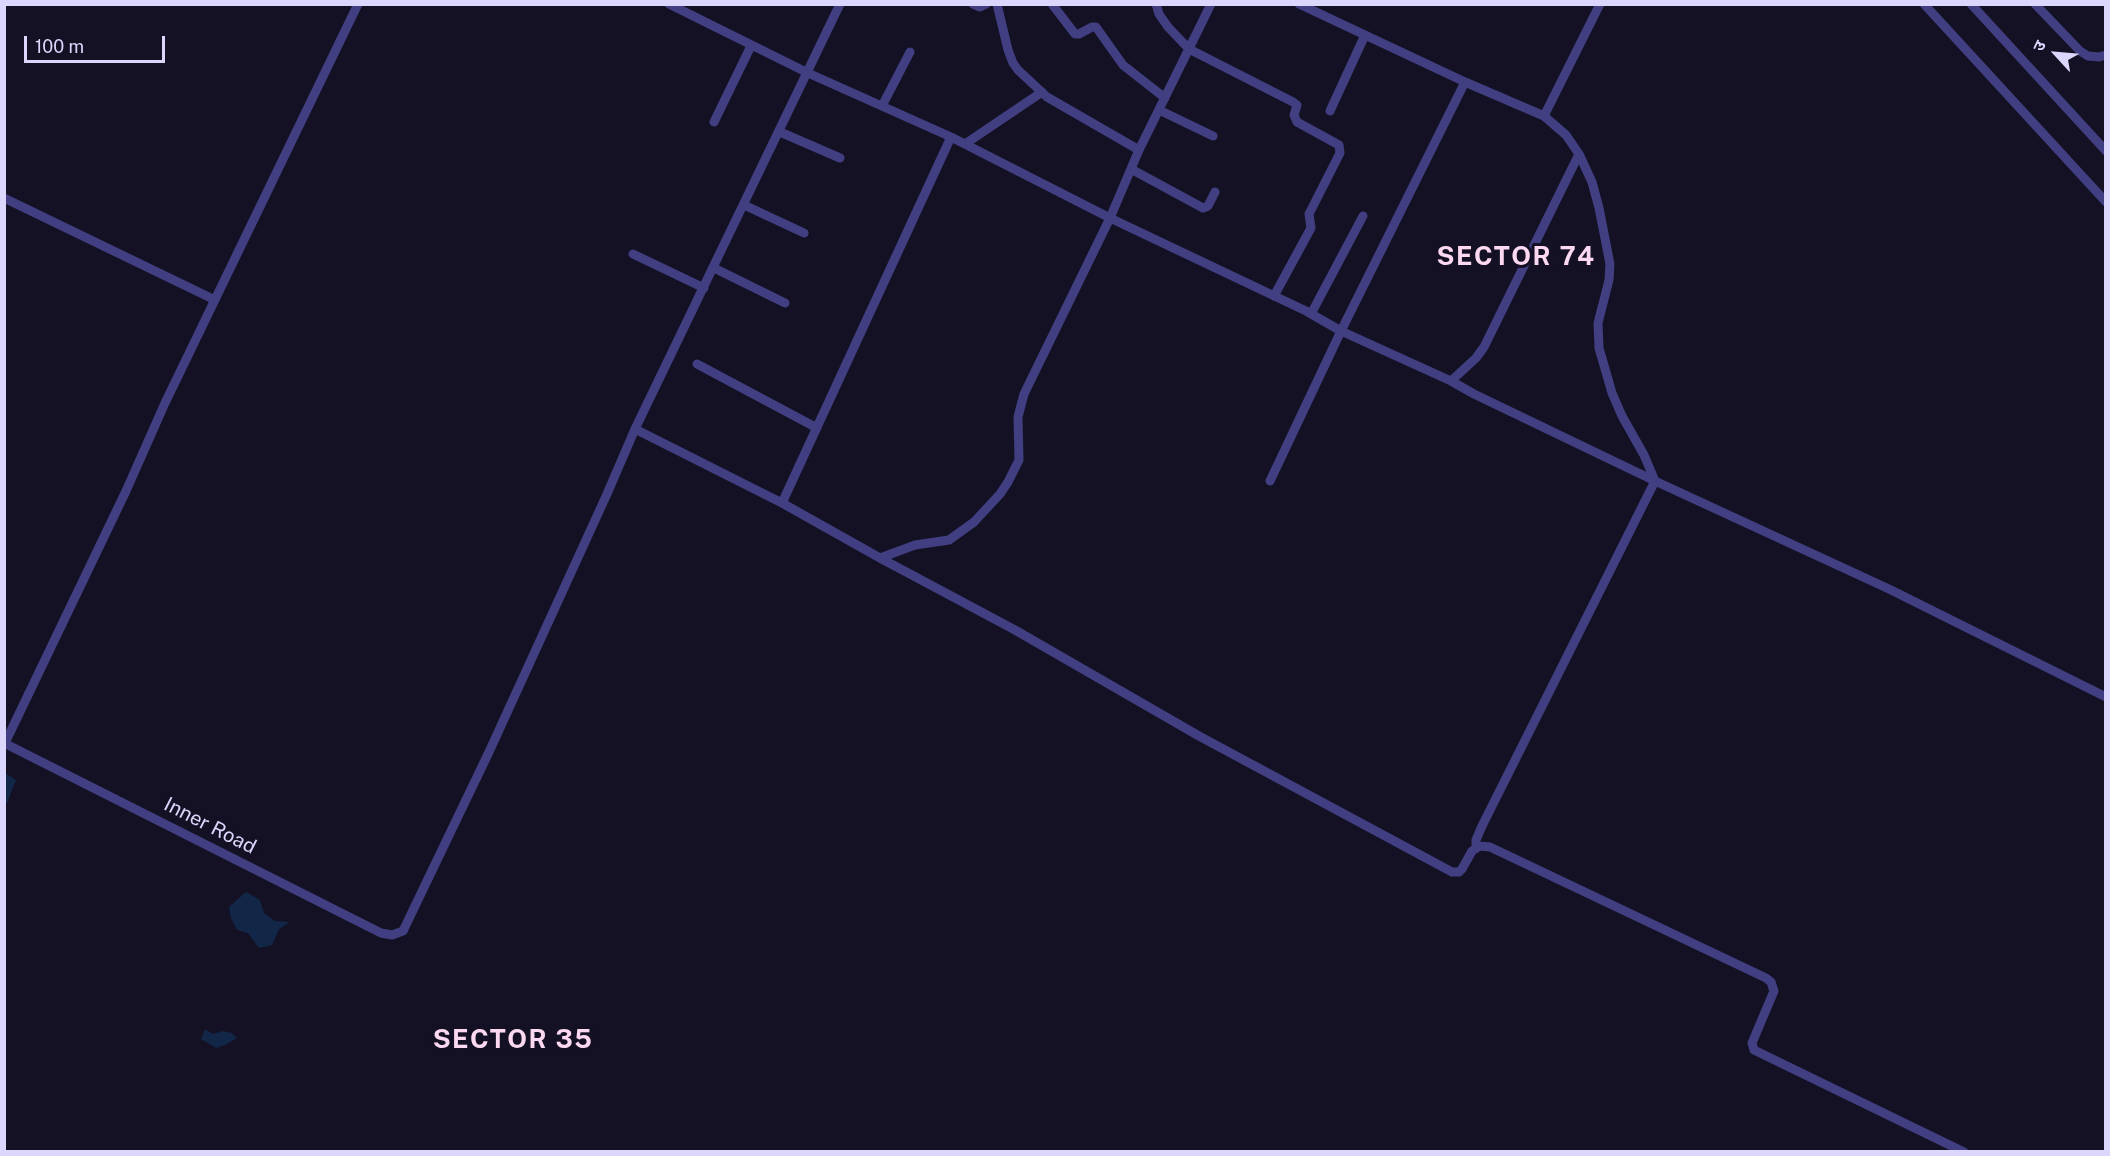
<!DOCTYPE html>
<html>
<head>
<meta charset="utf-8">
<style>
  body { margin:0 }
  #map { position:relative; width:2110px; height:1156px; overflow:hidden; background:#141125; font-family:"Public Sans","Noto Sans Devanagari",sans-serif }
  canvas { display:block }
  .frame { position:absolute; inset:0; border:6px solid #dbd7fc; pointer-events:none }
  .north { position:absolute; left:2026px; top:24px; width:60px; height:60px; -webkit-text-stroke:4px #141125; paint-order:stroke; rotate:296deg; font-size:16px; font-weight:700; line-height:24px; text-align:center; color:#dbd7fc }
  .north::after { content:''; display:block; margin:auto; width:21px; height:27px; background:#dbd7fc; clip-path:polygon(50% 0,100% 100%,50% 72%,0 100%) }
  .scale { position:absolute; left:24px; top:36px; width:141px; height:27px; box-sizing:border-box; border:3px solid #dbd7fc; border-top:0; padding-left:8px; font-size:18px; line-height:21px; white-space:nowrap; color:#dbd7fc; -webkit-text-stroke:4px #141125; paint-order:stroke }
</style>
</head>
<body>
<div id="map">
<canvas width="2110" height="1156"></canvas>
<div class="frame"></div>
<div class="north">उ</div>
<div class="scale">100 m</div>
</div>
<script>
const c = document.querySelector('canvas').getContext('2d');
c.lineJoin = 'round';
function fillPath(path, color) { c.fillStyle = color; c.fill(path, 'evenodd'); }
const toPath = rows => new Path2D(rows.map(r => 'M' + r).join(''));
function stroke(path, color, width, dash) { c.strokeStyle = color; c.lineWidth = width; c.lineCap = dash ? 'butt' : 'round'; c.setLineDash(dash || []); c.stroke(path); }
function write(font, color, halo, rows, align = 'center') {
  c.font = font + ' "Public Sans",sans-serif'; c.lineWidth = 6; c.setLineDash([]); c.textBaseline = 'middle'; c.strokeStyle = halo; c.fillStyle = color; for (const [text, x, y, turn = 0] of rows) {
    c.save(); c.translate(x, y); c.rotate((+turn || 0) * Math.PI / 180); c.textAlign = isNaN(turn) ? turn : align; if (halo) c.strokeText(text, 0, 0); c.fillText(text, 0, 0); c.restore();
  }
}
fillPath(toPath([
  [5,773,16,780,7,803,5,804],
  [246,892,260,900,264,913,275,921,290,922,279,929,272,945,259,948,248,933,237,930,231,918,229,907],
  [205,1029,213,1034,223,1031,231,1033,237,1038,225,1045,216,1048,201,1039]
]), '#122748');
stroke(toPath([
  [669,4,808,73,951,137,1110,218,1306,311,1341,331,1451,381,1474,394,1655,481,1889,589,2106,697],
  [973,4,980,7,986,4],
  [997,4,1008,50,1013,63,1018,70,1047,97,1139,150],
  [1052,4,1075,34,1079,34,1092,27,1096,27,1123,65,1165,98],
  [1156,4,1159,14,1168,27,1189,49,1293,102,1297,105,1294,115,1297,122,1339,145,1340,153,1309,214,1311,228,1274,296],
  [1299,4,1465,82,1544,116,1566,135,1579,154,1592,182,1599,208,1610,264,1609,280,1598,323,1599,348,1612,393,1622,416,1644,455,1655,481,1482,826,1476,840,1476,848],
  [1924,4,2106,202],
  [1971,4,2106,151],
  [2035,4,2080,51,2088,56,2099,57,2106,55],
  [882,106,910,52],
  [1159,110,1213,136],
  [1330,111,1365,35],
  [1544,116,1600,4],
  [714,122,751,46],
  [780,132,840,158],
  [965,144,1042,92],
  [1131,169,1203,208,1208,206,1215,192],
  [4,198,215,300],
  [744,205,804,233],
  [633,254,704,288],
  [714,268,785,303],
  [1311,314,1363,216],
  [697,364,817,428],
  [1451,381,1476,358,1484,347,1579,154],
  [635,429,782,503,880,558,1015,630,1199,736,1452,872,1459,872,1462,869,1472,851,1480,846,1490,847,1766,978,1771,982,1774,991,1752,1043,1754,1050,1964,1152],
  [1270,481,1341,331,1465,82],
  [782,503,951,137],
  [880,558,915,545,949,540,974,522,1000,494,1008,482,1019,460,1018,417,1024,394,1110,218,1139,150,1211,4],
  [4,743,381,933,392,935,403,931,489,752,607,494,635,429,840,4],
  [5,743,126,491,165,403,358,4]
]), '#413f81', 9);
write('20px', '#dbd7fc', '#141125', [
  ["Inner Road",210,826,27]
]);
c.letterSpacing = '1.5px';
write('bold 26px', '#fcd9f0', '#141125', [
  ["SECTOR 74",1516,257],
  ["SECTOR 35",513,1040]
]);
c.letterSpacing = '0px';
</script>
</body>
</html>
